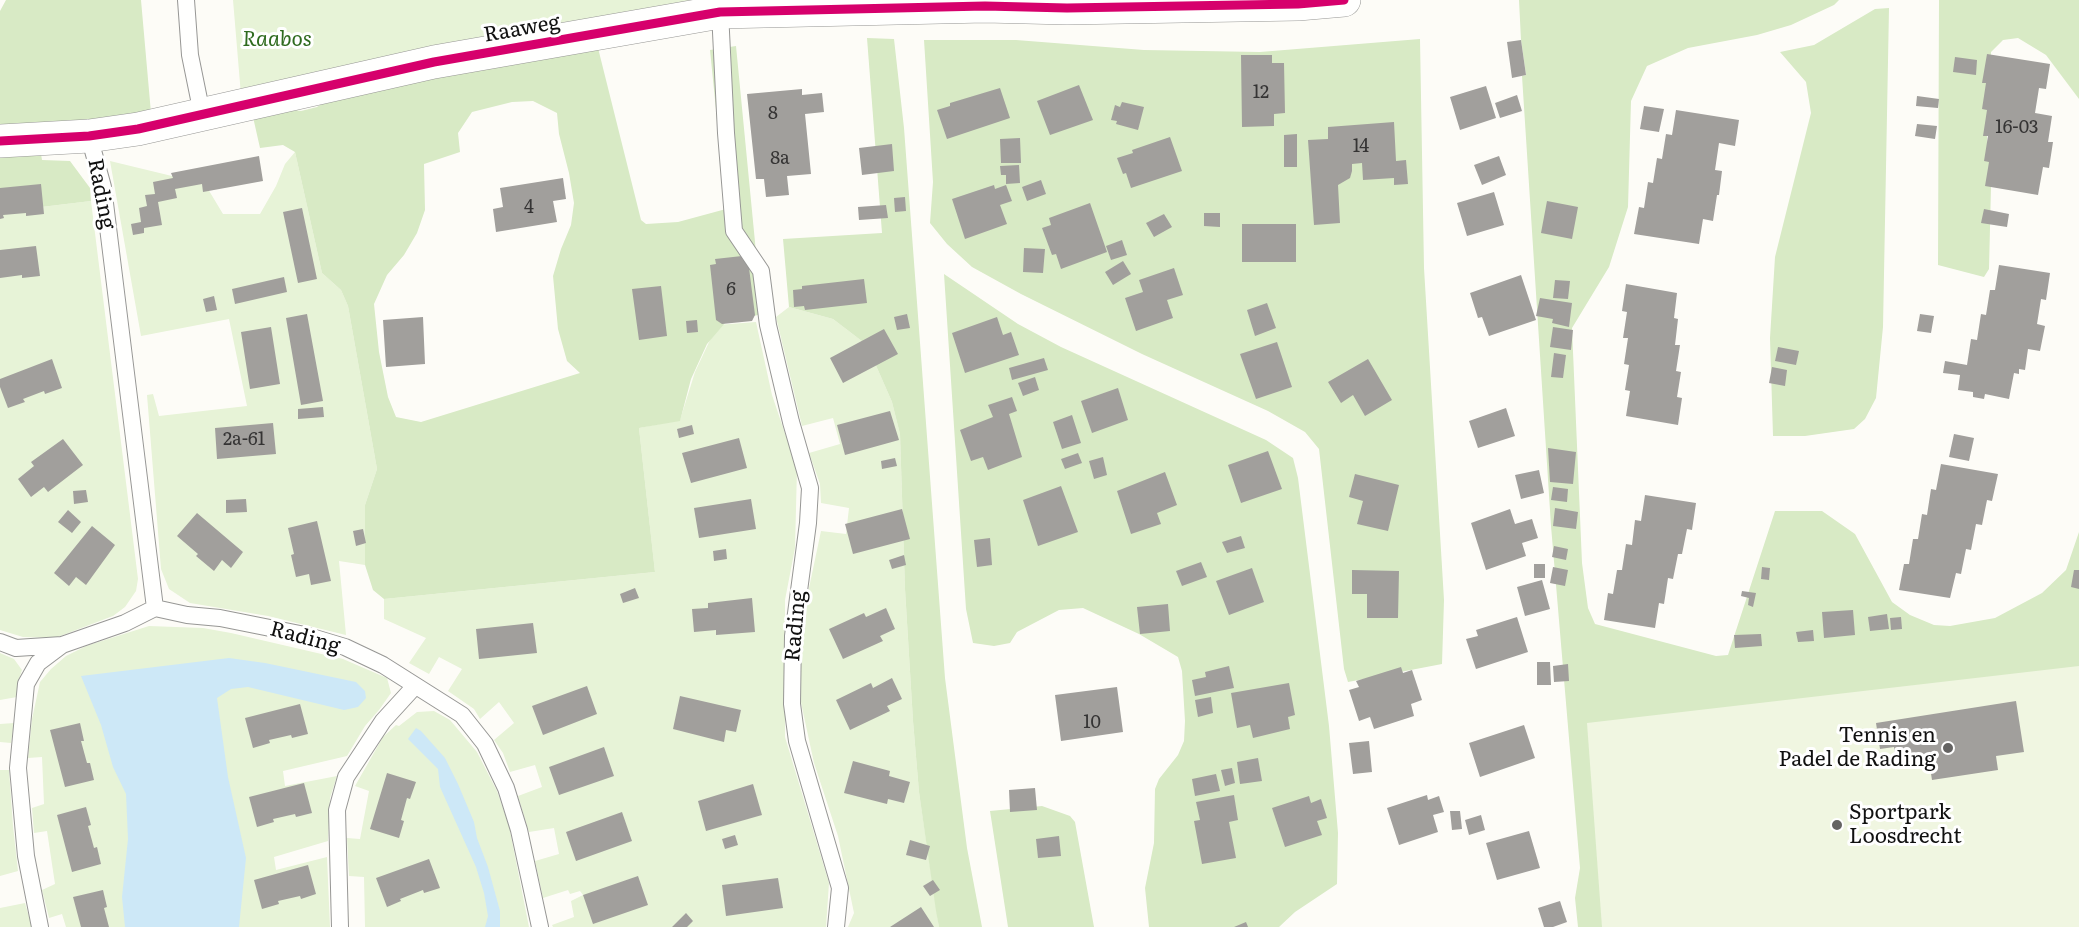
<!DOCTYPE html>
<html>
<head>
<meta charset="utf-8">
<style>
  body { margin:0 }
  canvas { display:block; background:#fdfcf7 }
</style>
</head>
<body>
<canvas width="2079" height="927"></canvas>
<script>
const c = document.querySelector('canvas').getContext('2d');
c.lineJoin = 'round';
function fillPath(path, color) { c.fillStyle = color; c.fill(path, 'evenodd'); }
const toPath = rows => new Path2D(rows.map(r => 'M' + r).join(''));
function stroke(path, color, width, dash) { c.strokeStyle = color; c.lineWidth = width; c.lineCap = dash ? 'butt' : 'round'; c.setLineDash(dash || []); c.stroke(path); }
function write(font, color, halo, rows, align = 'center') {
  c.font = font + ' Literata,serif'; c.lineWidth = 6; c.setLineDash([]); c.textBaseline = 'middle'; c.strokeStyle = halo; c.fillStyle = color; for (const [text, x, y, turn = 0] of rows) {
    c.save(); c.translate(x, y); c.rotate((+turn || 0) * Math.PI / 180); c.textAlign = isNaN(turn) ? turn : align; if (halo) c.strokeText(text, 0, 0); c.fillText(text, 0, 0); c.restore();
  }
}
fillPath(toPath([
  [233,0,756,0,295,77,281,86,241,95],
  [295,152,322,273,341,290,348,306,377,469,365,505,365,565,339,561,346,635,268,616,190,603,169,589,161,569,147,395,153,394,159,416,247,406,229,319,141,336,110,161,205,184,223,214,260,214,276,186,285,164],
  [91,201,138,579,136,591,125,607,113,616,55,638,23,637,0,630,0,212],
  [789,307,833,319,867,345,892,402,900,434,905,589,913,721,919,792,939,927,848,927,854,913,838,836,814,763,800,698,801,626,821,531,846,534,849,508,821,503,820,484,809,453,840,444,833,418,802,426,776,317],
  [756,322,772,395,797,469,795,548,785,600,785,737,829,883,826,927,553,927,552,925,574,917,571,901,583,895,580,891,570,894,568,890,543,898,535,861,559,854,554,828,529,832,518,796,542,787,535,765,510,772,503,753,494,740,514,723,499,702,480,719,474,709,448,691,462,669,439,657,429,674,409,663,426,638,384,619,384,599,655,572,639,428,680,420,695,372,717,325],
  [149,626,203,628,231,633,343,659,387,678,391,693,379,710,365,726,347,756,283,771,285,786,337,776,330,798,328,841,274,857,276,870,327,857,330,927,66,927,62,914,49,918,42,890,55,884,47,831,34,833,32,808,44,804,42,757,28,758,32,719,40,682,51,669,66,656,86,646],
  [0,653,14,659,22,670,18,682,17,697,0,700],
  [434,711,450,720,477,752,497,791,509,826,529,927,365,927,364,877,349,876,347,838,360,839,369,791,355,786,383,737,396,725,399,726,417,712],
  [14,723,11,743,0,742,0,724],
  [0,770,9,770,13,826,18,871,0,876],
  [25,903,32,927,0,927,0,908]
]), '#e7f3d7');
fillPath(toPath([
  [6,0,141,0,151,113,0,131,0,11],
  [1519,0,1839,0,1834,5,1791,25,1757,35,1688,48,1647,66,1631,101,1628,207,1609,267,1572,328,1582,563,1588,608,1595,624,1716,656,1728,655,1775,511,1822,511,1855,534,1892,602,1910,615,1934,625,1950,626,1995,618,2042,593,2066,570,2079,532,2079,714,1657,927,1578,927,1575,898,1580,868,1551,526,1522,76,1526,75,1521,40],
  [1939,0,2079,0,2079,99,2046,55,2018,38,2003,40,1991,52,1990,118,1987,137,1991,186,1989,269,1984,277,1938,265],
  [1889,8,1883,327,1876,398,1865,419,1854,429,1805,436,1773,436,1770,338,1775,257,1811,113,1806,82,1780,52,1814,45,1875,9],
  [867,38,894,39,904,128,945,678,967,848,982,927,939,927,936,911,919,792,913,721,905,589,900,434,892,402,867,345,833,319,789,307,783,239,882,233],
  [1420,39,1424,268,1444,600,1442,664,1348,682,1344,669,1319,449,1305,432,1268,411,1142,354,1021,294,972,267,947,244,930,223,933,182,924,40,1016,40,1144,50,1260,52],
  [597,44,641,220,646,224,678,222,726,209,710,50,736,46,762,314,725,323,707,344,691,379,680,421,639,428,655,572,384,599,373,590,365,565,365,505,377,469,348,306,341,290,322,273,295,152,283,145,260,148,253,117,286,109,301,111,317,107,330,99],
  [533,101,557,113,559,134,569,173,574,203,571,225,561,249,553,276,558,329,567,361,580,373,421,422,396,417,388,397,379,352,374,304,387,275,404,255,417,233,425,210,424,164,460,152,458,133,472,112,512,102],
  [41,154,42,160,70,161,90,188,91,201,0,212,0,155],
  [944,274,1018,324,1061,347,1266,440,1293,458,1298,478,1329,726,1338,833,1337,884,1295,912,1279,927,1149,927,1145,888,1154,843,1155,789,1159,779,1178,755,1184,741,1185,721,1182,671,1178,657,1139,634,1083,608,1059,610,1017,632,1010,643,994,646,973,643,966,609],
  [1042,806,1070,816,1075,822,1094,927,1008,927,990,811]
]), '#d8eac5');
fillPath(toPath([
  [2079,666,2079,927,1602,927,1587,723]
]), '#f0f6e1');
fillPath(toPath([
  [229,658,265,663,356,682,365,691,366,698,358,707,344,710,248,687,231,689,217,698,228,777,246,858,239,927,125,927,122,897,128,839,126,794,113,767,101,725,81,676],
  [416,728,421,731,445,758,458,784,474,822,477,838,488,867,500,911,500,927,485,927,488,916,484,893,476,867,440,787,438,769,408,739]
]), '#cde8f7');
fillPath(toPath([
  [1521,40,1526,75,1512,78,1507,42],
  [1987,54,2050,64,2046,89,2039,88,2035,113,2052,116,2048,142,2053,142,2049,168,2043,167,2038,195,1985,186,1989,162,1984,161,1988,136,1983,136,1987,110,1982,109,1986,83,1982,83],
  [1241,55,1272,55,1272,63,1284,63,1285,113,1274,114,1274,126,1242,127],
  [1955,57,1977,60,1976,75,1953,72],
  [1079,85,1093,120,1050,135,1037,101],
  [1486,86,1496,118,1460,130,1450,97],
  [1000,88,1010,118,947,139,937,110,950,106,950,103],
  [802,89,802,95,822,93,824,112,805,114,811,174,787,176,789,195,766,197,764,179,756,179,747,94],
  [1517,95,1522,111,1500,118,1495,103],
  [1917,96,1939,99,1938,108,1916,106],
  [1122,102,1144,107,1138,130,1116,124,1117,121,1111,120,1115,105,1120,107],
  [1644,106,1664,109,1659,132,1640,129],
  [1676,110,1739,120,1735,146,1719,143,1715,170,1722,171,1719,195,1717,195,1713,221,1703,219,1699,244,1634,234,1639,207,1644,208,1648,182,1653,183,1657,158,1662,159,1666,134,1672,135],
  [1394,122,1396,161,1406,160,1408,184,1394,185,1394,178,1363,180,1362,163,1352,164,1352,171,1350,178,1338,185,1340,223,1314,225,1308,140,1328,139,1328,127],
  [1917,124,1937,126,1935,139,1915,136],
  [1297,134,1297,167,1284,167,1284,135],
  [1170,137,1182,171,1131,188,1126,173,1123,174,1117,158,1133,153,1132,150],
  [1020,138,1021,163,1001,163,1000,139],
  [892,144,894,171,862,175,859,148],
  [259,156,263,181,203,192,202,184,175,189,177,198,158,202,162,225,144,228,144,233,133,235,131,224,141,222,139,208,147,206,145,195,155,194,153,182,173,178,171,173],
  [1499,156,1506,175,1482,185,1474,165],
  [1019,165,1020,183,1006,184,1006,175,1001,175,1000,166],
  [563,178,566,199,553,201,557,222,496,232,493,209,503,207,500,188],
  [1041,180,1046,194,1027,201,1022,187],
  [41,184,44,214,26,216,26,213,3,215,4,218,0,219,0,188],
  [994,185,995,189,1006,185,1012,201,1000,205,1007,224,965,239,952,199],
  [1494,192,1504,225,1467,236,1457,203],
  [905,197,906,211,895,212,894,198],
  [1547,201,1578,207,1572,239,1541,233],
  [1090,203,1107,252,1061,269,1056,254,1052,255,1042,228,1051,225,1049,218],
  [886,205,888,218,859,220,858,207],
  [302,208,317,279,298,283,283,212],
  [1984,209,2009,214,2007,227,1981,223],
  [1204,213,1220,213,1220,227,1204,226],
  [1164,214,1172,227,1154,237,1146,223],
  [1242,224,1296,224,1296,262,1242,262],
  [1122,240,1127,255,1111,260,1106,246],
  [36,246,40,276,22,278,22,275,0,278,0,250],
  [1024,248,1045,249,1043,273,1023,272],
  [742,256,743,260,748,260,755,315,752,321,722,324,716,320,710,265,716,264,715,259],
  [1123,261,1131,274,1113,285,1105,272],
  [1999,265,2050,273,2046,300,2041,299,2037,324,2045,326,2040,351,2028,349,2025,370,2019,369,2019,374,2014,373,2009,399,1985,394,1984,399,1973,397,1973,392,1958,390,1960,375,1943,373,1945,361,1967,365,1971,339,1977,340,1981,314,1986,315,1990,290,1995,290],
  [1174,268,1183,295,1167,300,1173,318,1136,331,1125,298,1143,292,1139,280],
  [1521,275,1536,320,1489,336,1482,317,1478,318,1470,293],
  [284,277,287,292,235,304,232,289],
  [864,279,867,303,805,310,804,306,794,307,793,290,802,289,802,286],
  [1555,280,1570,281,1568,299,1553,298],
  [1626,284,1677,293,1674,318,1678,319,1675,345,1680,345,1676,371,1681,372,1677,397,1682,398,1678,425,1626,416,1630,391,1625,390,1629,365,1624,364,1628,338,1623,338,1627,312,1622,311],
  [661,286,667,336,639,340,632,289],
  [214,296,217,310,206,312,203,299],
  [1540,298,1572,303,1569,327,1552,323,1553,319,1536,316],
  [1267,303,1276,328,1255,336,1247,310],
  [307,314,323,401,301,405,286,318],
  [907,314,910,328,897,330,894,317],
  [1920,314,1934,316,1931,333,1917,331],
  [423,317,425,364,386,367,383,320],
  [997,317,1003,335,1011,332,1019,355,965,373,952,333],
  [697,320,698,332,687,333,686,321],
  [271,327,280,384,250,389,241,332],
  [1553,327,1573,330,1571,350,1550,347],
  [884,329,898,354,843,383,830,358],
  [1277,342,1292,387,1256,399,1240,354],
  [1778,347,1799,351,1796,365,1775,361],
  [1554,353,1566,355,1563,378,1551,377],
  [1044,358,1048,370,1012,380,1009,368],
  [52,359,62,388,45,394,44,391,23,399,25,402,8,408,0,387,0,379],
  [1368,359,1392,400,1365,416,1353,395,1341,403,1328,382],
  [1772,367,1787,370,1785,386,1769,383],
  [1035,377,1039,390,1023,396,1018,383],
  [1118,388,1128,420,1092,433,1081,401],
  [1012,397,1017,411,1009,414,1022,457,988,470,983,457,971,461,960,430,993,417,988,405],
  [323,407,324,417,298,419,298,409],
  [1506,408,1515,436,1478,448,1469,421],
  [890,411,899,440,845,455,837,425],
  [1072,415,1081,443,1062,449,1053,422],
  [273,423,276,454,217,459,215,428],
  [692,425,694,434,679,438,677,429],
  [1954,434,1974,438,1969,461,1949,457],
  [739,438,747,468,691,483,682,453],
  [63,439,83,465,48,492,44,487,31,497,18,479,34,466,31,462],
  [1548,448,1576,452,1573,484,1550,482],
  [1268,451,1282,489,1241,503,1228,465],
  [1078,453,1082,463,1065,469,1061,459],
  [1103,457,1107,475,1094,479,1089,461],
  [895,458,897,466,882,469,881,461],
  [1941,464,1998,474,1992,501,1987,500,1982,525,1976,524,1971,550,1966,549,1961,574,1956,573,1950,598,1899,590,1904,564,1909,564,1913,539,1918,539,1922,514,1927,515,1931,489,1936,490],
  [1539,470,1544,493,1521,499,1515,475],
  [1165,472,1177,505,1157,513,1161,524,1131,534,1117,491],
  [1355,474,1399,485,1388,531,1357,524,1363,501,1349,497],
  [1061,486,1078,532,1038,546,1023,500],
  [1553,487,1568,489,1567,502,1551,500],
  [86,490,88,502,74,504,73,491],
  [1645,495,1696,503,1692,530,1687,529,1682,554,1678,554,1673,579,1668,578,1664,604,1659,603,1655,628,1604,620,1608,593,1613,594,1617,570,1622,570,1626,544,1632,545,1635,520,1641,521],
  [246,499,247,512,226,513,226,500],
  [751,499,756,529,699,538,694,508],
  [1555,508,1578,512,1576,529,1553,526],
  [902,509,910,539,853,554,845,524],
  [1510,509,1515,524,1532,519,1538,538,1522,543,1526,556,1486,570,1471,523],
  [68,510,81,522,72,533,58,522],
  [197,513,243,552,231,568,222,560,214,571,196,556,198,554,177,536],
  [317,521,331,581,311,585,309,574,296,577,291,555,294,554,288,528],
  [92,526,115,545,86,585,76,577,69,586,54,573],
  [363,529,366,543,356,546,353,531],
  [1241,536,1245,548,1227,553,1222,542],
  [990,538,992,565,977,567,974,540],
  [1554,546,1568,549,1566,560,1552,557],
  [726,549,727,559,714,561,713,551],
  [904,555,906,565,892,569,889,560],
  [1201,562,1207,577,1182,586,1176,571],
  [1534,564,1545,564,1545,578,1534,578],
  [1553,567,1568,570,1565,586,1550,583],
  [1762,567,1770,568,1769,580,1761,579],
  [1252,568,1264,602,1229,615,1216,581],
  [1352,570,1399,571,1398,618,1367,618,1367,594,1352,594],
  [2074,570,2079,570,2079,589,2071,587],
  [1542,580,1550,609,1525,616,1517,587],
  [635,588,639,598,623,603,620,594],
  [1742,591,1756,593,1753,607,1748,605,1749,598,1741,596],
  [752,598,755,632,716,635,716,630,694,632,692,609,708,608,708,603],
  [1168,604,1170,631,1140,634,1137,607],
  [886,608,895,629,880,636,883,641,843,659,829,629,864,613,866,617],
  [1853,610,1855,635,1824,638,1822,612],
  [1887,614,1889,629,1870,631,1868,617],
  [1517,617,1528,652,1476,669,1466,639,1478,636,1476,630],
  [1901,617,1902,629,1891,630,1890,618],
  [533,623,537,653,479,659,476,629],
  [1813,630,1814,641,1798,642,1796,632],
  [1761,634,1762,646,1735,648,1734,635],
  [1537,662,1550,662,1551,685,1537,685],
  [1568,664,1569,681,1554,682,1553,666],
  [1229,666,1234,688,1195,696,1192,680,1206,677,1205,672],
  [1401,667,1403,673,1412,670,1422,700,1411,704,1414,716,1374,729,1370,717,1359,721,1349,690,1359,687,1356,681],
  [892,678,902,699,887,706,890,711,850,730,836,700,871,683,873,688],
  [1289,683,1295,715,1288,717,1290,729,1253,738,1250,725,1237,728,1231,693],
  [587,686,597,714,543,735,532,706],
  [1117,687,1123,732,1061,741,1055,695],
  [680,696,741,710,736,732,726,730,724,742,673,729],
  [1211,697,1213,713,1198,717,1195,700],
  [2016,701,2024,752,1996,756,1998,770,1932,780,1929,761,1897,766,1894,747,1880,749,1876,723],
  [300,704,308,734,292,738,291,735,269,740,270,743,253,748,245,718],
  [80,723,84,741,81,741,87,763,90,763,94,780,65,787,50,730],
  [1524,725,1535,758,1480,777,1469,743],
  [1369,741,1372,772,1353,774,1349,743],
  [604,747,614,776,559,795,549,767],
  [1258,758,1262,781,1240,784,1237,762],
  [853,761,890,771,889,776,910,782,904,803,888,799,887,804,844,793],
  [1232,768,1235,783,1225,786,1221,770],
  [387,773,416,782,410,799,407,798,401,820,404,821,399,838,370,829],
  [1216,774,1220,791,1195,796,1192,779],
  [304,783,312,813,296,817,295,814,273,819,274,822,257,827,249,797],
  [753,784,762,815,706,831,698,801],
  [1035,788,1037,810,1010,812,1009,790],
  [1234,795,1238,820,1229,822,1236,858,1202,864,1194,821,1200,820,1196,802],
  [1427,795,1428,800,1439,796,1444,812,1433,815,1438,832,1399,845,1387,808],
  [1309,796,1311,803,1321,799,1327,818,1317,821,1322,835,1285,847,1272,808],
  [86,807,91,825,88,826,94,848,97,847,101,864,72,872,57,815],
  [1450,811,1460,811,1462,829,1452,830],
  [622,812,632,841,576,861,566,832],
  [1481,815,1485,830,1469,835,1465,820],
  [1529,831,1540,868,1497,880,1486,843],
  [735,835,738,845,725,849,722,839],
  [1059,836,1061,856,1038,858,1036,839],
  [910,840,930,846,926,860,906,855],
  [429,859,440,888,424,893,423,890,400,899,401,901,387,907,376,878],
  [308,865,316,894,301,899,300,896,278,901,279,904,262,909,254,880],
  [638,876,648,905,593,924,583,895],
  [778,878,783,908,726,916,722,885],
  [933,880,940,890,930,896,923,886],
  [103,890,107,907,104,908,109,927,81,927,73,897],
  [1560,901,1567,922,1553,927,1544,927,1538,908],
  [921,907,934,927,890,927],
  [686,913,693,921,687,927,672,927],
  [1246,922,1248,927,1234,927]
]), '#a19f9c');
const lane = toPath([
  [186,0,190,55,202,114],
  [720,12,726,133,734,231,761,271,768,325,791,422,810,488,808,523,793,636,792,704,797,741,840,888,836,927],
  [89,136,103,187,155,608,187,615,220,618,305,635,345,647,383,665,462,715,485,744,506,788,519,830,540,927],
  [0,642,16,648,62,645],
  [40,927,26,856,18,768,26,684,38,663,62,645,125,623,155,608],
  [340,927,337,810,346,777,383,721,415,686]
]);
const street = toPath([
  [0,141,89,136,138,129,434,62,720,12,985,6,1067,8,1298,4,1344,0]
]);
stroke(lane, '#979795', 18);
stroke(street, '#979795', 34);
stroke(lane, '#fffffe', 16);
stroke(street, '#fffffe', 33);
stroke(toPath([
  [0,141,89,136,138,129,434,62,720,12,985,6,1067,8,1298,4,1344,0]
]), '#d6006c', 9);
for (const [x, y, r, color] of [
  [1948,748,6,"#646362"],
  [1837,825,6,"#646362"]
]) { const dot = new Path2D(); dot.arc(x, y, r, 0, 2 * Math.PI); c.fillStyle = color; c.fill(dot); stroke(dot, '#fff', 2); }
write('18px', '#353434', null, [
  ["12",1261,93],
  ["8",773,114],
  ["16-03",2017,128],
  ["14",1361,147],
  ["8a",780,159],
  ["4",529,208],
  ["6",731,290],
  ["2a-61",244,440],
  ["10",1092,723]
]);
write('21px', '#111', '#fff', [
  ["Raaweg",522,29,-10],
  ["Rading",101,194,79],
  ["Rading",796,626,-85],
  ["Rading",305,638,15]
]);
write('italic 21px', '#2f6b1f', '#fff', [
  ["Raabos",277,40]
]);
write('21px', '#111', '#fff', [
  ["Tennis en",1936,736],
  ["Padel de Rading",1936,760],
  ["Sportpark",1849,813,"left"],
  ["Loosdrecht",1849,837,"left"]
], 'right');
</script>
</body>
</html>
